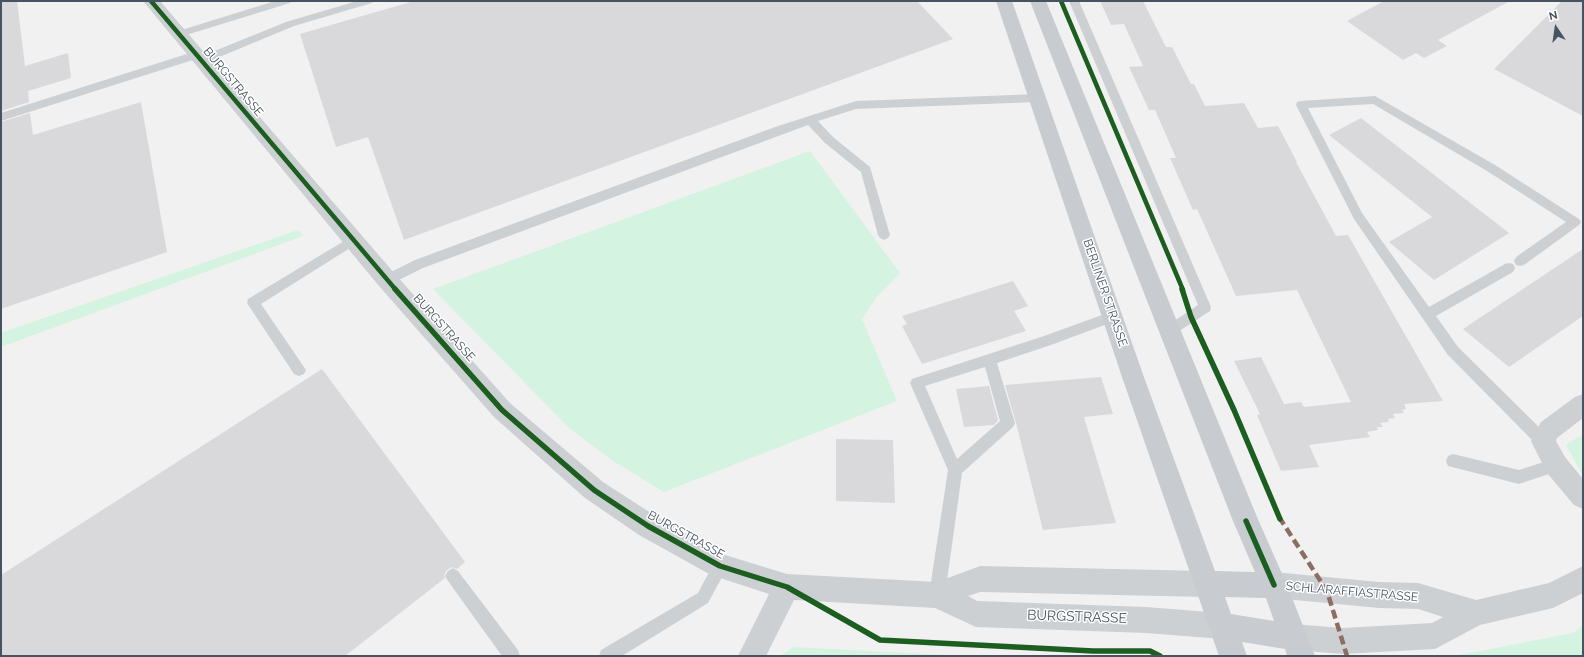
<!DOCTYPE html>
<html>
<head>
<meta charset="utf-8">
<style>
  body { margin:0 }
  #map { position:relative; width:1584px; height:657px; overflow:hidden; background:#f2f1f1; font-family:Raleway,sans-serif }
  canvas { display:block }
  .frame { position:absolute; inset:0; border:2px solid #465361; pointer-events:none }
  .north { position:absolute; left:1536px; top:8px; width:40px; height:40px; -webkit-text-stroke:3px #fff; paint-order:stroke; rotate:347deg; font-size:11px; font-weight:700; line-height:16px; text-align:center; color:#465361 }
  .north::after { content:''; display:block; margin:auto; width:14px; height:18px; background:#465361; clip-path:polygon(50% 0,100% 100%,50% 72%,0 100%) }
</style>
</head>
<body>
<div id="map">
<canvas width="1584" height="657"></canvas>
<div class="frame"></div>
<div class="north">N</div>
</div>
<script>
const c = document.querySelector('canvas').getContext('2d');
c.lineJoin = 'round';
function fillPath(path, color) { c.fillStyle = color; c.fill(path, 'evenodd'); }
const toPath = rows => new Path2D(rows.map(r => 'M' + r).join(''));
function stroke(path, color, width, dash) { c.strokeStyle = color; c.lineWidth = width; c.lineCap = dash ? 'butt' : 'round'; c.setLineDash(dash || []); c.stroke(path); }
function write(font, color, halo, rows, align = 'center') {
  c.font = font + ' Raleway,sans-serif'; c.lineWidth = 3; c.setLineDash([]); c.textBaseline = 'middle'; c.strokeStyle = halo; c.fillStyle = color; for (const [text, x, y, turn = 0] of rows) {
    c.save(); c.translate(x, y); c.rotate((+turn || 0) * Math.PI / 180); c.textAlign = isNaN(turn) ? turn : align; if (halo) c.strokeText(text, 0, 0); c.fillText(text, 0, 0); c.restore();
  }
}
fillPath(toPath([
  [810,151,900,273,876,298,862,319,897,401,664,492,613,461,569,428,433,289],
  [298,230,303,236,1,347,1,333],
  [1583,434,1583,476,1566,445],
  [1583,625,1583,656,1454,656,1573,633],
  [793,647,967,656,780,656]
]), '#d4f3e0');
fillPath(toPath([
  [1,1,17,1,25,66,68,53,71,78,28,91,29,102,1,111],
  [414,1,917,1,953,39,404,240,368,137,336,147,300,34],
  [1100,1,1143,1,1166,47,1172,47,1191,84,1194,84,1205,106,1244,103,1258,128,1278,126,1297,162,1296,162,1336,236,1348,235,1443,401,1404,404,1406,409,1402,410,1404,413,1393,414,1395,418,1388,419,1389,422,1380,423,1383,427,1377,427,1378,430,1367,432,1370,437,1309,445,1319,467,1281,471,1257,415,1260,414,1234,361,1261,357,1284,404,1301,402,1304,407,1351,402,1297,290,1236,296,1197,209,1193,210,1170,158,1176,158,1155,110,1149,110,1129,67,1143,66,1124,24,1111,25],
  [1384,1,1510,1,1438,40,1447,46,1424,58,1416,53,1403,60,1347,21],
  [1562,1,1583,1,1583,116,1494,69],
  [141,102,167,252,1,309,1,122,30,113,33,135],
  [1361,118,1509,233,1434,280,1389,242,1432,217,1329,135],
  [1583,249,1583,316,1509,367,1463,329],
  [1013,281,1028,306,1014,311,1026,331,922,364,902,326,907,324,902,316],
  [322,369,465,562,457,569,452,567,447,570,444,575,445,578,345,656,1,656,1,575],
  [1101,377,1113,414,1084,417,1116,523,1043,530,1016,423,1005,385],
  [989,386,998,420,994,425,964,427,956,389],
  [836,439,893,440,895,503,836,501]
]), '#d9d9db');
fillPath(toPath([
  [275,1,291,1,290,3,183,36,179,37,174,34,175,32,275,1],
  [357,1,373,1,372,3,294,26,205,63,197,63,196,59,1,121,1,113,193,52,201,52,202,56,286,22,357,1],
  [1069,1,1079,1,1211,307,1210,311,1170,337,1165,335,1163,331,1165,327,1198,305,1069,1],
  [1038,94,1042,95,1043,98,1042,101,1038,102,856,109,818,121,833,137,870,167,890,235,888,238,884,240,880,238,878,235,861,172,825,143,808,125,423,268,391,284,387,285,383,284,381,280,383,276,415,260,775,127,856,101,1038,94],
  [1375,96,1495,165,1579,219,1581,222,1579,225,1524,265,1520,266,1516,265,1514,261,1516,257,1566,222,1487,171,1373,104,1308,108,1362,213,1429,307,1505,264,1509,263,1513,264,1515,268,1513,272,1436,316,1458,347,1548,436,1550,441,1548,446,1543,447,1538,446,1448,355,1354,219,1296,105,1297,102,1301,101,1375,96],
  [354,235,358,237,360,240,358,243,261,304,306,370,304,374,299,376,294,374,247,303,248,299,354,235],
  [1113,311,1118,312,1119,316,1118,320,1051,345,997,363,1015,423,1013,427,962,473,945,595,942,600,937,603,932,600,929,595,948,470,910,383,912,379,1044,336,1113,311],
  [985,367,1000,421,957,459,925,386,985,367],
  [1453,454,1519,470,1556,458,1561,460,1563,465,1561,470,1519,484,1448,466,1446,461,1448,456,1453,454],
  [720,558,725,561,728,566,708,603,622,656,599,656,601,650,698,593,715,561,720,558],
  [453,568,458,571,518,650,520,656,502,656,448,581,445,576,448,571,453,568]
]), '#cdd0d3');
fillPath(toPath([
  [143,1,160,1,395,274,510,403,603,482,657,517,725,555,787,574,937,582,980,566,1206,571,1215,575,1219,584,1215,593,1206,597,980,592,968,596,977,601,1146,607,1222,613,1231,617,1235,626,1231,635,1222,639,1146,633,976,627,935,608,794,600,766,656,738,656,769,594,711,575,639,535,585,498,494,417,379,286,143,1],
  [1583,394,1583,418,1557,438,1556,441,1565,457,1583,479,1583,509,1574,505,1547,473,1531,441,1541,422,1575,397,1583,394],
  [1583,566,1583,593,1553,608,1480,625,1435,649,1343,654,1293,650,1284,646,1280,637,1284,628,1293,624,1343,628,1432,623,1443,617,1418,609,1379,608,1274,598,1265,594,1261,585,1265,576,1274,572,1379,582,1418,583,1476,600,1549,583,1583,566]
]), '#cdd0d3');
fillPath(toPath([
  [996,1,1012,1,1145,380,1215,571,1255,572,1233,521,1030,1,1046,1,1257,517,1287,585,1315,656,1287,656,1285,649,1242,642,1247,656,1219,656,1123,380,996,1],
  [1225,597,1266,598,1274,621,1231,614,1225,597]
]), '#c8ccd1');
stroke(toPath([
  [1279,517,1327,591,1347,656]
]), '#8d6e63', 4.5, [9, 4.5]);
stroke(toPath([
  [151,1,396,290],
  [1061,1,1183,290]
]), '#1b5e20', 4.5);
stroke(toPath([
  [395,289,502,410,594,490,648,526,720,566,787,587,880,640,1093,651,1150,651,1160,656],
  [1182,289,1191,317,1234,410,1280,519],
  [1246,521,1274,585]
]), '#1b5e20', 5.5);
write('12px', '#465361', '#fff', [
  ["BURGSTRASSE",233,82,50],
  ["BERLINER STRASSE",1105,293,71],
  ["BURGSTRASSE",444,328,48],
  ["BURGSTRASSE",686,535,29],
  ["SCHLARAFFIASTRASSE",1352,592,5]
]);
write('14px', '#465361', '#fff', [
  ["BURGSTRASSE",1077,617,2]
]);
</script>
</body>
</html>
